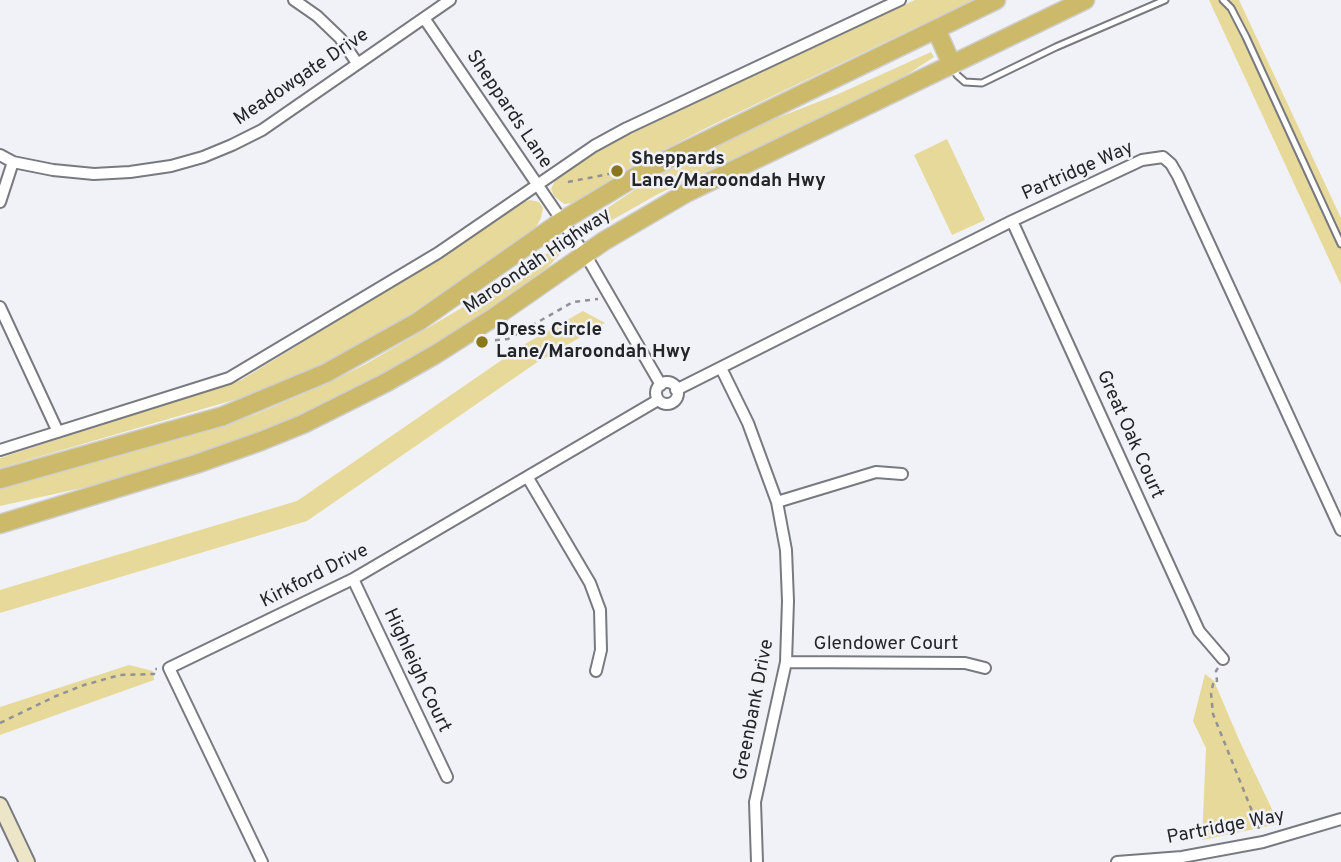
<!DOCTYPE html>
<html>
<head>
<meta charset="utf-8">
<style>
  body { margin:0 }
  canvas { display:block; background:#f0f2f8 }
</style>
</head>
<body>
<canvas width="1341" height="862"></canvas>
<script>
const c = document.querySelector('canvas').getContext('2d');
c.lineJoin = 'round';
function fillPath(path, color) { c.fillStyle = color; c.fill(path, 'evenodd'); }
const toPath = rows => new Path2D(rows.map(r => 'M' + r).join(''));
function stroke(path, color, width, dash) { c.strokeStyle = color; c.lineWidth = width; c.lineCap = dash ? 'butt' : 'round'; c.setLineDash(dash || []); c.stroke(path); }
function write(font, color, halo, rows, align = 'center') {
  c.font = font + ' Overpass,sans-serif'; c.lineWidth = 5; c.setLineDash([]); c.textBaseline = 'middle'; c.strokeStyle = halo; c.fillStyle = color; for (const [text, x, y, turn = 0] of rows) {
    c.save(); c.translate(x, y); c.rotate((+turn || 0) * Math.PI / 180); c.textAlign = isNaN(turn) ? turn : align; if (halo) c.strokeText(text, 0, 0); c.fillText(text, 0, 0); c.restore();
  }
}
fillPath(toPath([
  [915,0,973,0,708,127,629,168,574,203,564,204,554,196,551,189,555,180,609,144],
  [1209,0,1239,0,1341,218,1341,285],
  [931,52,934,57,891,85,658,194,598,228,591,219,648,181,716,147,769,121,836,95],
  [947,139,985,220,952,235,914,155],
  [530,200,539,202,543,208,541,218,536,227,425,305,378,334,318,367,251,395,0,468,0,458,241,380,461,245,521,203],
  [557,250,561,251,560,254,540,276,436,347,343,397,251,438,169,465,100,484,0,506,0,488,208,430,256,414,326,384,366,364,482,296,543,255],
  [583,311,605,323,536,363,307,521,0,613,0,590,297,501,525,344],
  [129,665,153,671,154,680,0,735,0,707],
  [1205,674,1214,681,1240,742,1279,824,1202,840,1206,748,1193,721]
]), '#e7d99a');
const service = toPath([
  [1223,0,1231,8,1246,37,1341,244],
  [953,68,957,75,965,82,982,83,1056,47,1165,0]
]);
const minor = toPath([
  [294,0,317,16,340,38,357,63],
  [424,18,588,259,661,385],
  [0,155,13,162,53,170,94,174,130,172,171,166,203,157,232,145,262,130,450,0],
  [0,202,13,162],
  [1012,221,1199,631,1223,659],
  [0,307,58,432],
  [721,368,748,423,777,502,786,550,788,601,786,662,755,802,757,862],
  '656 393a11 11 0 1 1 22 0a11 11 0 1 1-22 0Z',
  [676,390,1012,221,1142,160,1163,157,1171,164,1178,176,1341,530],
  [0,450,229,378,438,253,594,146,627,128,900,0],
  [528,478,590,583,600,610,601,650,596,671],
  [777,502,876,472,902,474],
  [353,579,447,777],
  [786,662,965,663,985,668],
  [262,862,169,668,353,579,658,400],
  [1117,862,1182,857,1263,842,1341,819]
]);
const secondary = toPath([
  [0,805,27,862]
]);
const trunk = toPath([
  [936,29,952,65],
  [0,479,223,416,326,373,419,321,562,221,648,169,996,0],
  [0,524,196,464,261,441,303,424,385,383,436,354,496,316,604,241,686,193,1085,0]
]);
stroke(service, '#787a7f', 9);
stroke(minor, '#787a7f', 14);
stroke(secondary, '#787a7f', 18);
stroke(trunk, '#cfcfcf', 21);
stroke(toPath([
  [568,182,609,174],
  [485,341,508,339,573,302,598,299],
  [1218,668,1216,671,1217,681,1214,680,1211,693,1213,714,1260,831],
  [0,723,56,696,84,685,120,675,154,674,154,669,157,669]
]), '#909296', 2.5, [5, 5]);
stroke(service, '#fff', 5);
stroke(minor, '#fff', 10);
stroke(secondary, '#ece5c7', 14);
stroke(trunk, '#ccba6a', 18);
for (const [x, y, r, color] of [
  [617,171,7,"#8a771b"],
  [482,342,7,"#8a771b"]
]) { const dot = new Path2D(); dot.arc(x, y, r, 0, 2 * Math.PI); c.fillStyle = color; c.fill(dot); stroke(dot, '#f0f2f8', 2.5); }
write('19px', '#242527', '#f0f2f8', [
  ["Meadowgate Drive",302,78,-34],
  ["Sheppards Lane",508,110,56],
  ["Partridge Way",1078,172,-24],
  ["Maroondah Highway",538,262,-34],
  ["Great Oak Court",1129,435,66],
  ["Kirkford Drive",315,577,-27],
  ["Glendower Court",886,645],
  ["Highleigh Court",416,671,65],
  ["Greenbank Drive",755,710,-79],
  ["Partridge Way",1226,828,-11]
]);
write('bold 19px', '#242527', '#f0f2f8', [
  ["Sheppards",631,160],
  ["Lane/Maroondah Hwy",631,182],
  ["Dress Circle",496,331],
  ["Lane/Maroondah Hwy",496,353]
], 'left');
</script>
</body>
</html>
